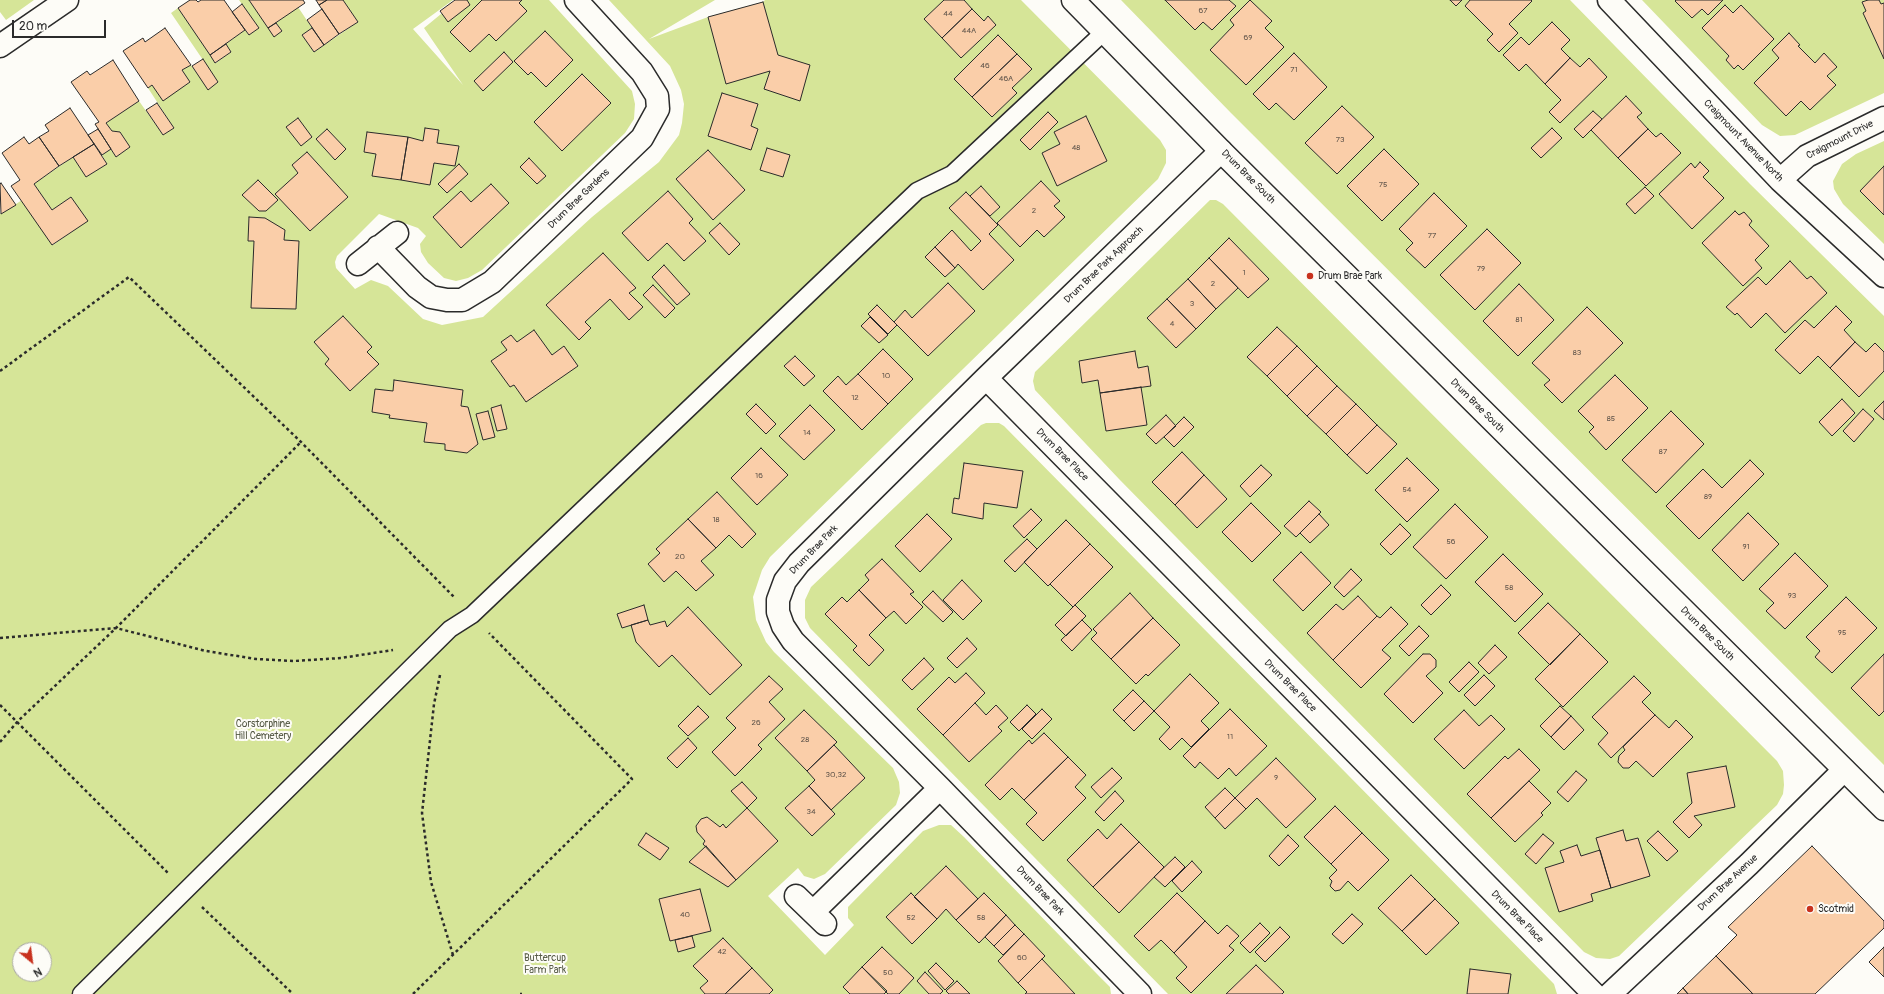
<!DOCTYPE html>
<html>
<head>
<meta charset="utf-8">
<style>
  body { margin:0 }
  #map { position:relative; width:1884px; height:994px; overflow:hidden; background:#fdfcf7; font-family:Pangolin,sans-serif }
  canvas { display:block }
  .north { position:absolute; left:12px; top:942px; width:40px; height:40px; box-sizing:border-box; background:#fdfcf7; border:1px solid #a9a8a5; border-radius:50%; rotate:151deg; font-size:11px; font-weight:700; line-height:16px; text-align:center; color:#2b2b2b }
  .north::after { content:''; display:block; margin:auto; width:14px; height:18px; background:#c8321e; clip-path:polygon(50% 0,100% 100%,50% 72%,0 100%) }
  .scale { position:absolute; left:12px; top:20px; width:94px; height:18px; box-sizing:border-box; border:2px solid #2b2b2b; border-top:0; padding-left:5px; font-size:12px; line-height:14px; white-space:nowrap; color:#2b2b2b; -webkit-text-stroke:3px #fdfcf7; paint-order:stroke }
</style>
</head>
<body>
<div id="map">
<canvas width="1884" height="994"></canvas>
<div class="north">N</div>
<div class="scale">20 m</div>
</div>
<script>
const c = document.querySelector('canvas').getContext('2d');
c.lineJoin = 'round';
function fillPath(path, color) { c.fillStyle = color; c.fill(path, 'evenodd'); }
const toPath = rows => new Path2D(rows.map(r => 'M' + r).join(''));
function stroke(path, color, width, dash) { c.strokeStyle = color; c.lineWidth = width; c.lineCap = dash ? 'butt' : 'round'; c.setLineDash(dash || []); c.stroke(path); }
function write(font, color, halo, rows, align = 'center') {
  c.font = font + ' Pangolin,sans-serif'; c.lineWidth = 4; c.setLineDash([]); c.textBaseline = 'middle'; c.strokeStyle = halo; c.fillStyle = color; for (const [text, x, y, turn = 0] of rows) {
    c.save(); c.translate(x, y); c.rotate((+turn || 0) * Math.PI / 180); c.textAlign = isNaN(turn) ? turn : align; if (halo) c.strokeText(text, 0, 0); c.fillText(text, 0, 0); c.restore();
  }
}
fillPath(toPath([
  [0,0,34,0,6,20,0,12],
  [239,0,249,0,274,36,282,31,276,23,298,7,312,28,302,35,314,52,358,22,343,0,453,0,413,29,463,85,424,28,458,0,549,0,632,91,635,104,634,119,625,133,482,270,468,278,456,281,444,278,428,263,421,252,420,244,426,236,418,228,379,214,337,256,335,262,336,268,355,289,371,280,388,286,423,319,442,325,483,317,592,217,659,162,679,135,682,123,684,104,681,90,670,66,609,0,715,0,649,39,708,17,763,2,765,0,1021,0,1160,140,1166,150,1166,163,1158,179,770,557,762,570,753,597,756,620,766,642,774,652,893,768,899,782,900,793,896,805,825,874,814,879,804,876,798,868,768,896,825,955,854,925,848,918,848,907,923,831,939,825,951,825,964,837,1097,974,1110,987,1111,994,0,994,0,213,1,214,22,200,53,245,87,221,71,197,52,210,34,184,73,157,86,177,107,164,102,155,111,149,116,157,130,147,120,132,112,131,106,123,139,101,163,135,174,128,148,88,152,85,163,100,190,82,182,70,191,65,208,89,218,82,171,13,178,8,216,63,231,52,226,44,245,30,249,35,259,28],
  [20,950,44,950,44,974,20,974],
  [1121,0,1570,0,1750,184,1884,316,1884,765,1231,113],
  [1642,0,1884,0,1884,93,1795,135,1780,136,1762,125],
  [1884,141,1884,244,1843,204,1834,189,1833,181,1842,164,1856,154],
  [1210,200,1216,200,1223,204,1777,761,1783,771,1784,785,1783,794,1777,805,1619,956,1610,959,1596,958,1584,952,1119,479,1035,390,1033,381,1035,372],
  [986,423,999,423,1004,426,1554,984,1557,994,1168,994,810,628,805,618,805,600,811,587,981,425]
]), '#d6e598');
const building = toPath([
  [190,0,196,0,198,2,201,0,224,0,245,30,210,55,178,8,190,0],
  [249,0,303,0,305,3,268,28,249,0],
  [316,0,327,0,319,5,316,0],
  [327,0,343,0,358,22,339,34,319,5,327,0],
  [455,0,467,0,470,5,448,22,440,11,455,0],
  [482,0,522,0,519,3,527,11,496,41,489,34,470,52,450,32,482,0],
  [944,0,964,0,972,9,942,38,924,19,944,0],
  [1165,0,1229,0,1236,6,1212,30,1203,22,1195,30,1165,0],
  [1250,0,1272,21,1265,28,1284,47,1246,85,1210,50,1234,25,1230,20,1250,0],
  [1450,0,1462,0,1456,6,1450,0],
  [1470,0,1531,0,1532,1,1509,24,1518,33,1499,52,1487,40,1493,34,1465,6,1470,0],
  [1676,0,1723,0,1708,15,1702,9,1692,18,1675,1,1676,0],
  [1868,0,1879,0,1881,4,1884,3,1884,59,1863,13,1866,11,1862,2,1868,0],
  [763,2,778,55,810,65,800,101,764,89,770,71,726,84,708,17,763,2],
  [242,4,259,28,249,35,232,12,242,4],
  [1725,5,1733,13,1741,5,1774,39,1743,70,1738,65,1734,69,1726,60,1729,56,1702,28,1725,5],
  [322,9,339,34,324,45,307,20,322,9],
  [972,9,984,21,988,16,996,25,961,58,942,38,972,9],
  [1552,22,1570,40,1561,49,1570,58,1545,84,1526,64,1519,71,1503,55,1521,37,1529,45,1552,22],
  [276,23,282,31,274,37,268,28,276,23],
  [165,28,191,65,182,70,190,82,163,101,152,85,148,88,123,51,143,38,145,42,165,28],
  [312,28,324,45,314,52,302,35,312,28],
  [545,31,573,60,546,87,531,72,528,75,514,61,545,31],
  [1789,33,1800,45,1798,46,1815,63,1824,53,1837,67,1827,76,1836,85,1810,110,1801,101,1786,116,1754,83,1779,58,1772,50,1789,33],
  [998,35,1017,54,972,97,954,79,998,35],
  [226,44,231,52,215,63,210,55,226,44],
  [504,52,513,62,483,91,474,81,504,52],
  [1294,53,1327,87,1294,120,1276,103,1269,110,1253,94,1294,53],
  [1017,54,1032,69,1012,88,1017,93,992,117,972,97,1017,54],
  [1570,58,1580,67,1589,58,1607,77,1560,123,1549,112,1561,100,1545,84,1570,58],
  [203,59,218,82,208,90,192,66,203,59],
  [113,60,139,101,106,123,112,131,120,132,130,147,116,157,95,124,99,122,71,82,87,71,90,75,113,60],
  [582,74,611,103,562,151,534,122,582,74],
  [722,93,758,104,751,126,758,129,751,150,708,136,722,93],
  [1626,96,1642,113,1637,117,1648,129,1618,158,1591,130,1626,96],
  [157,103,174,128,163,135,146,110,157,103],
  [1342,106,1374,137,1337,174,1305,143,1342,106],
  [70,108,94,144,59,166,39,137,49,131,45,125,70,108],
  [1593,111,1602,119,1583,138,1574,129,1593,111],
  [1048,112,1058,122,1030,150,1020,140,1048,112],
  [1086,116,1107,161,1057,186,1042,153,1060,144,1054,132,1086,116],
  [298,118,312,137,301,146,286,127,298,118],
  [425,128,439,130,437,143,459,146,455,166,434,163,430,185,401,180,408,137,423,141,425,128],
  [1552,128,1562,138,1541,158,1531,148,1552,128],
  [98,129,111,149,102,155,88,135,98,129],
  [327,129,346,149,335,160,316,139,327,129],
  [1648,129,1656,137,1661,133,1681,153,1646,186,1618,158,1648,129],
  [367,132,408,137,401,180,372,176,376,154,364,152,367,132],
  [24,137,29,144,39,137,59,166,34,184,52,210,71,197,88,221,52,245,11,186,20,180,2,153,24,137],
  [94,144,107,164,86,177,73,157,94,144],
  [767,148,790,155,783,177,760,170,767,148],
  [1384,149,1419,184,1382,221,1347,186,1384,149],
  [708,150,745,190,713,220,676,179,708,150],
  [307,152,348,197,310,231,275,194,298,173,292,165,307,152],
  [529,158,546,176,537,184,520,167,529,158],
  [1700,162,1709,171,1703,177,1724,198,1692,229,1659,194,1691,163,1695,168,1700,162],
  [459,164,468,174,447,193,438,184,459,164],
  [1884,166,1884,215,1860,191,1884,166],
  [258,180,278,200,266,211,259,211,242,195,258,180],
  [1041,181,1060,201,1054,206,1065,217,1044,237,1037,230,1020,247,997,223,1041,181],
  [1,183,16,205,1,214,0,184,1,183],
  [491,184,509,203,461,248,433,217,461,191,471,202,491,184],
  [981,186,1000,207,990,216,970,196,981,186],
  [1645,187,1654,196,1635,214,1626,204,1645,187],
  [668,191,693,219,689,223,706,241,684,261,667,243,648,261,622,233,668,191],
  [966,192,998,225,989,234,1014,260,983,290,958,264,955,268,935,247,952,230,971,251,981,241,949,208,966,192],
  [1434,193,1467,226,1425,268,1406,250,1413,243,1399,229,1434,193],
  [1735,211,1739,215,1744,212,1752,221,1749,225,1769,246,1755,260,1762,268,1743,286,1702,243,1735,211],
  [249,217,265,218,285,230,284,240,299,241,296,309,251,308,254,241,248,241,249,217],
  [720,223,740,244,729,255,709,233,720,223],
  [1487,229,1521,263,1475,310,1440,275,1487,229],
  [1229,238,1269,279,1248,298,1209,258,1229,238],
  [935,247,955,268,945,277,925,257,935,247],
  [603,253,636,288,629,293,643,307,629,320,610,299,585,322,591,328,579,340,546,305,603,253],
  [1209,258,1238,288,1216,309,1188,279,1209,258],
  [1790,261,1807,279,1811,276,1827,293,1785,333,1766,313,1751,328,1737,313,1735,315,1726,307,1758,277,1766,285,1790,261],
  [664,265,690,294,677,305,652,277,664,265],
  [1188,279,1216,309,1196,329,1167,299,1188,279],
  [948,283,975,311,928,356,894,322,905,310,912,318,948,283],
  [1519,284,1554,320,1518,356,1483,321,1519,284],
  [653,285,675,308,665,318,643,295,653,285],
  [1167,299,1196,329,1176,348,1147,318,1167,299],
  [877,305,897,325,888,334,868,314,877,305],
  [1836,306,1852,322,1844,330,1855,342,1830,368,1818,356,1800,374,1775,350,1805,320,1814,328,1836,306],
  [1587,307,1623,343,1562,403,1544,385,1550,380,1532,363,1587,307],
  [343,316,372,347,367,352,379,364,350,391,325,364,329,359,314,342,343,316],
  [870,317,888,335,879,343,861,326,870,317],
  [1277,327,1297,346,1267,376,1247,357,1277,327],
  [534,330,552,355,564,346,578,366,526,402,514,385,510,387,491,361,507,350,501,342,511,335,517,342,534,330],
  [1855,342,1866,352,1875,343,1884,352,1884,371,1859,397,1830,368,1855,342],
  [1297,346,1317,366,1287,396,1267,376,1297,346],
  [883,349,913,379,888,404,858,374,883,349],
  [1135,351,1138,368,1148,366,1151,386,1100,393,1098,380,1082,383,1079,361,1135,351],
  [795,356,815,376,804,386,784,366,795,356],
  [1317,366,1337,386,1307,416,1287,396,1317,366],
  [858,374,888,404,862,430,823,391,838,376,846,385,858,374],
  [1615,375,1648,408,1606,450,1589,432,1594,427,1578,411,1615,375],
  [394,380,463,390,461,406,468,407,478,444,467,453,445,450,445,444,424,442,427,423,389,418,390,415,372,412,375,389,393,391,394,380],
  [1337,386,1356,404,1326,434,1307,416,1337,386],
  [1141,387,1147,425,1106,431,1100,393,1141,387],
  [1842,399,1855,413,1832,436,1819,422,1842,399],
  [1884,401,1884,420,1874,411,1884,401],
  [756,404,776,424,766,434,746,414,756,404],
  [1356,404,1377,425,1347,455,1326,434,1356,404],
  [501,405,507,429,497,431,491,408,501,405],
  [810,405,835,430,804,460,779,436,810,405],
  [1863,409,1874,419,1854,442,1843,431,1863,409],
  [488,411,495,437,483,440,476,414,488,411],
  [1671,411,1704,444,1656,493,1622,460,1671,411],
  [1166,415,1176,426,1156,444,1146,434,1166,415],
  [1184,417,1194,427,1174,447,1164,437,1184,417],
  [1377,425,1397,444,1367,474,1347,455,1377,425],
  [761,448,788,475,757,505,731,478,761,448],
  [1182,452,1204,475,1175,505,1152,482,1182,452],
  [1407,458,1439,490,1407,522,1375,490,1407,458],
  [1750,460,1764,474,1699,539,1666,506,1703,469,1722,488,1750,460],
  [964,463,1023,471,1017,508,984,503,983,519,952,513,954,498,959,499,964,463],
  [1261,465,1272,475,1250,497,1240,486,1261,465],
  [1204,475,1227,499,1197,528,1175,505,1204,475],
  [717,492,756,534,742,548,729,535,716,548,688,519,717,492],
  [1309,501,1321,512,1296,537,1284,526,1309,501],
  [1251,503,1281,533,1252,562,1222,532,1251,503],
  [1455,504,1488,537,1446,579,1413,547,1455,504],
  [1031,509,1042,520,1024,538,1013,526,1031,509],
  [1748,513,1779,544,1743,581,1712,550,1748,513],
  [927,514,952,539,920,572,895,546,927,514],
  [1319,514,1329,525,1310,543,1300,533,1319,514],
  [688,519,716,548,701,561,714,575,696,591,676,571,664,582,648,564,660,553,656,549,688,519],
  [1066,520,1090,544,1048,586,1024,562,1066,520],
  [1400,524,1411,535,1391,555,1380,544,1400,524],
  [1027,539,1037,549,1015,572,1004,561,1027,539],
  [1090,544,1113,567,1073,607,1050,584,1090,544],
  [1301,552,1331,583,1303,611,1273,580,1301,552],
  [1795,553,1828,586,1785,629,1766,611,1774,603,1759,589,1795,553],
  [1503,554,1543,594,1515,622,1475,582,1503,554],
  [882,559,914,592,910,594,923,607,906,624,894,611,886,618,859,590,869,580,865,575,882,559],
  [1351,569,1362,580,1344,597,1334,587,1351,569],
  [962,580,982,601,963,620,943,600,962,580],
  [1441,585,1451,595,1431,615,1421,605,1441,585],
  [859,590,886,618,869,635,884,650,869,666,853,650,857,646,825,614,842,597,847,602,859,590],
  [933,591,953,612,943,622,922,602,933,591],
  [1130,593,1153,618,1111,659,1091,639,1097,633,1093,629,1130,593],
  [1358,596,1377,616,1333,660,1307,633,1336,604,1343,610,1358,596],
  [1846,597,1877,628,1832,673,1815,657,1820,651,1806,637,1846,597],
  [1548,603,1580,634,1550,665,1518,633,1548,603],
  [644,605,648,620,622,628,617,614,644,605],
  [1075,605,1086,616,1066,636,1055,625,1075,605],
  [688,607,742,665,710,695,672,655,659,667,636,642,631,625,648,620,650,625,665,621,667,627,688,607],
  [1391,607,1408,624,1382,650,1391,658,1361,688,1333,660,1377,616,1380,618,1391,607],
  [1153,618,1180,645,1148,676,1146,674,1136,684,1111,659,1153,618],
  [1082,620,1092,630,1072,651,1061,640,1082,620],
  [1419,626,1429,636,1409,656,1399,646,1419,626],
  [1580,634,1608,662,1563,707,1535,679,1580,634],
  [967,638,977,649,957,668,947,658,967,638],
  [1495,645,1507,657,1489,674,1478,663,1495,645],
  [1423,654,1430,654,1436,660,1436,667,1426,676,1443,693,1413,723,1384,694,1423,654],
  [1884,654,1884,711,1879,716,1851,688,1884,654],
  [924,658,934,669,912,690,902,680,924,658],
  [1469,662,1479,672,1459,692,1449,682,1469,662],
  [966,673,985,693,943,735,917,709,949,677,955,683,966,673],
  [1190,674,1219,703,1201,721,1209,729,1191,747,1182,738,1170,750,1159,739,1170,727,1154,711,1190,674],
  [1484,675,1495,686,1475,706,1464,695,1484,675],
  [769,676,783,689,769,702,785,719,758,745,762,749,735,776,712,752,736,728,726,718,769,676],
  [1634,676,1651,693,1642,702,1655,715,1611,758,1598,744,1608,733,1592,717,1634,676],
  [1133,690,1144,701,1124,721,1113,710,1133,690],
  [1144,701,1154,711,1134,731,1124,721,1144,701],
  [975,703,986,715,996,705,1008,718,998,727,1002,731,969,762,943,735,975,703],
  [1027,705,1036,714,1019,731,1010,722,1027,705],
  [698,706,709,717,688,736,678,726,698,706],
  [1560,706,1571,716,1551,737,1540,726,1560,706],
  [1042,709,1052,719,1032,739,1022,729,1042,709],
  [1230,709,1267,746,1236,776,1229,768,1218,779,1200,762,1195,768,1183,756,1230,709],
  [804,710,837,742,807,771,775,738,804,710],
  [1464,710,1479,726,1491,715,1505,729,1464,769,1434,739,1464,710],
  [1655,715,1669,728,1676,720,1693,737,1653,777,1636,761,1629,768,1623,768,1618,762,1619,756,1625,750,1623,747,1655,715],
  [1571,716,1584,730,1564,750,1551,737,1571,716],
  [1044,733,1068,757,1024,800,1012,788,1000,800,985,785,1029,740,1032,744,1044,733],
  [688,738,697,748,677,768,667,758,688,738],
  [834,745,865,778,831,810,809,786,815,780,807,771,834,745],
  [1519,749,1540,770,1491,818,1467,794,1505,756,1508,759,1519,749],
  [1068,757,1086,775,1075,787,1086,798,1043,841,1026,824,1037,813,1024,800,1068,757],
  [1276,758,1316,799,1286,828,1257,798,1246,809,1235,798,1276,758],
  [1726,766,1735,807,1694,816,1702,825,1689,838,1673,822,1692,803,1687,773,1726,766],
  [1112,768,1122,778,1101,798,1091,787,1112,768],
  [1576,771,1587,780,1568,802,1557,792,1576,771],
  [1529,781,1551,803,1541,813,1543,815,1515,842,1491,818,1529,781],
  [742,782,757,798,747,808,731,791,742,782],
  [809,786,835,814,812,836,785,808,809,786],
  [1225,788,1235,798,1215,818,1205,807,1225,788],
  [1115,791,1124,801,1104,821,1095,812,1115,791],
  [1235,798,1246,809,1225,829,1215,818,1235,798],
  [1335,806,1362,833,1331,864,1304,837,1335,806],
  [747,808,778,841,736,880,703,844,705,841,697,832,696,826,701,819,707,817,720,827,723,824,726,828,747,808],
  [1121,824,1139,842,1093,887,1067,860,1098,829,1107,839,1121,824],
  [1623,830,1626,841,1638,838,1650,876,1611,888,1596,838,1623,830],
  [1658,831,1678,851,1667,861,1647,841,1658,831],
  [646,833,669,848,660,860,638,845,646,833],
  [1362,833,1389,860,1358,891,1348,881,1340,890,1335,891,1330,886,1332,881,1329,878,1337,870,1331,864,1362,833],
  [1543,834,1554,843,1536,864,1525,854,1543,834],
  [1288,835,1299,846,1279,866,1269,856,1288,835],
  [1139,842,1164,867,1119,913,1093,887,1139,842],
  [1577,845,1581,856,1600,850,1611,888,1591,894,1593,901,1559,912,1545,868,1564,862,1560,851,1577,845],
  [706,846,736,880,728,887,689,862,706,846],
  [1812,846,1884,921,1884,928,1815,994,1753,994,1716,956,1737,935,1728,927,1812,846],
  [1175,857,1185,867,1165,887,1154,877,1175,857],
  [1192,861,1202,872,1182,892,1172,881,1192,861],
  [946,866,978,899,956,920,946,909,937,919,914,897,946,866],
  [1411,875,1435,899,1402,931,1378,908,1411,875],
  [700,889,711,931,670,941,659,899,700,889],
  [911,893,937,919,912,944,886,917,911,893],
  [984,893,1006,915,979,943,956,920,984,893],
  [1177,893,1205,921,1174,953,1161,940,1149,951,1134,936,1177,893],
  [1435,899,1459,923,1426,955,1402,931,1435,899],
  [1352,914,1363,924,1343,944,1332,934,1352,914],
  [1006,915,1015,925,994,946,985,937,1006,915],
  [1205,921,1218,934,1227,925,1239,936,1229,946,1234,950,1191,993,1176,978,1187,967,1174,953,1205,921],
  [1260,923,1270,933,1250,953,1240,943,1260,923],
  [1015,925,1024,934,1003,955,994,946,1015,925],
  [1280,927,1290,937,1265,962,1255,952,1280,927],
  [1024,934,1045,956,1018,983,998,961,1024,934],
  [692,936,695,947,678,952,675,940,692,936],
  [723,938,752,968,725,994,705,994,700,988,708,981,693,966,723,938],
  [882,947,914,978,899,994,888,994,862,967,882,947],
  [1884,947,1884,977,1869,962,1884,947],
  [1716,956,1752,993,1752,994,1688,994,1683,988,1716,956],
  [1042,959,1075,994,1025,994,1027,992,1018,983,1042,959],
  [936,963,954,981,945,990,928,971,936,963],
  [1256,965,1284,992,1282,994,1226,994,1256,965],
  [862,967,887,991,884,994,850,994,843,987,862,967],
  [752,968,773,990,769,994,725,994,752,968],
  [1470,969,1511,974,1508,994,1467,994,1470,969],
  [925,972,943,991,940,994,929,994,917,981,925,972],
  [957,981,970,994,949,994,946,991,957,981],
  [1683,988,1688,994,1677,994,1683,988]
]);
fillPath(building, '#facea9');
stroke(building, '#2b2b2b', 1);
const service = toPath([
  [81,994,450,629,472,615,917,191,952,174,1104,32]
]);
const minor = toPath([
  [1609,0,1780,180,1884,276],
  [0,46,67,0],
  [1780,180,1807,156,1884,118],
  [378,247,417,287,431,297,447,300,462,300,492,282,642,138,658,109,657,96,642,72,576,0],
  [358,264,397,233],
  [986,378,1594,994],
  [796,896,825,924],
  [813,912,940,788],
  [1140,994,940,788,793,641,783,626,778,612,778,600,785,581,799,563,986,378,1221,151],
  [1610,994,1749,864,1844,770]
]);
const secondary = toPath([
  [1073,0,1221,151,1884,809]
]);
stroke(service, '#2b2b2b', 19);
stroke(minor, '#2b2b2b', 25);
stroke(secondary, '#2b2b2b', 25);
stroke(toPath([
  [0,371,129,277,301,442,455,598],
  [0,638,116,628,206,651,256,659,294,661,341,658,393,650],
  [440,675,434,704,422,813,431,882,453,955],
  [0,705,169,874],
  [0,742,18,721,116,628,301,442],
  [202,907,293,994],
  [413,994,632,779,489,633],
  [520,994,522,994]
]), '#2b2b2b', 2.5, [3, 3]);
stroke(service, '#fdfcf7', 16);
stroke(minor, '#fdfcf7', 22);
stroke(secondary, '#fdfcf7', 22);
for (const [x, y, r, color] of [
  [1310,276,4,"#c8321e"],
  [1810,909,4,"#c8321e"]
]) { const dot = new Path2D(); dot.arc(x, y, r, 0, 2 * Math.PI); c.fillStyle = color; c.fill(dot); stroke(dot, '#fdfcf7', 1.5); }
write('8px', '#5f544a', null, [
  ["67",1203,11],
  ["44",948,14],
  ["44A",969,31],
  ["69",1248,38],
  ["46",985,66],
  ["71",1294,70],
  ["46A",1006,79],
  ["73",1340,140],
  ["48",1076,148],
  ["75",1383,185],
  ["2",1034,211],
  ["77",1432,236],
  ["79",1481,269],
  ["1",1244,273],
  ["2",1213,284],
  ["3",1192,304],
  ["81",1519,320],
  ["4",1172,324],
  ["83",1577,353],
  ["10",886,376],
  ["12",855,398],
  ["85",1611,419],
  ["14",807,433],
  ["87",1663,452],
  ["16",759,476],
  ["54",1407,490],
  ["89",1708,497],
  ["18",716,520],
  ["56",1451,542],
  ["91",1746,547],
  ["20",680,557],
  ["58",1509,588],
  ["93",1792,596],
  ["95",1842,633],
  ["26",756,723],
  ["11",1230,737],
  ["28",805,740],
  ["30,32",836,775],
  ["9",1276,778],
  ["34",811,812],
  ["40",685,915],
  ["52",911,918],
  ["58",981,918],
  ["42",722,952],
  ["60",1022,958],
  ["50",888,973]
]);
write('10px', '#2b2b2b', '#fdfcf7', [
  ["Craigmount Drive",1840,140,-27],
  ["Craigmount Avenue North",1743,141,46],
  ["Drum Brae South",1248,177,45],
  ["Drum Brae Gardens",579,199,-44],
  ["Drum Brae Park Approach",1104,265,-44],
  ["Drum Brae South",1477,406,45],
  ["Drum Brae Place",1062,455,45],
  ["Drum Brae Park",814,550,-46],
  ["Drum Brae South",1707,634,45],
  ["Drum Brae Place",1290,686,45],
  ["Drum Brae Avenue",1728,883,-43],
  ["Drum Brae Park",1040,891,46],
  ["Drum Brae Place",1517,917,45]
]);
write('10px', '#2b2b2b', '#fdfcf7', [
  ["Drum Brae Park",1318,276],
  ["Scotmid",1818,909]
], 'left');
write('10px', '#565a46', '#fdfcf7', [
  ["Corstorphine",263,724],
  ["Hill Cemetery",263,736],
  ["Buttercup",545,958],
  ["Farm Park",545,970]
]);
</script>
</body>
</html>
